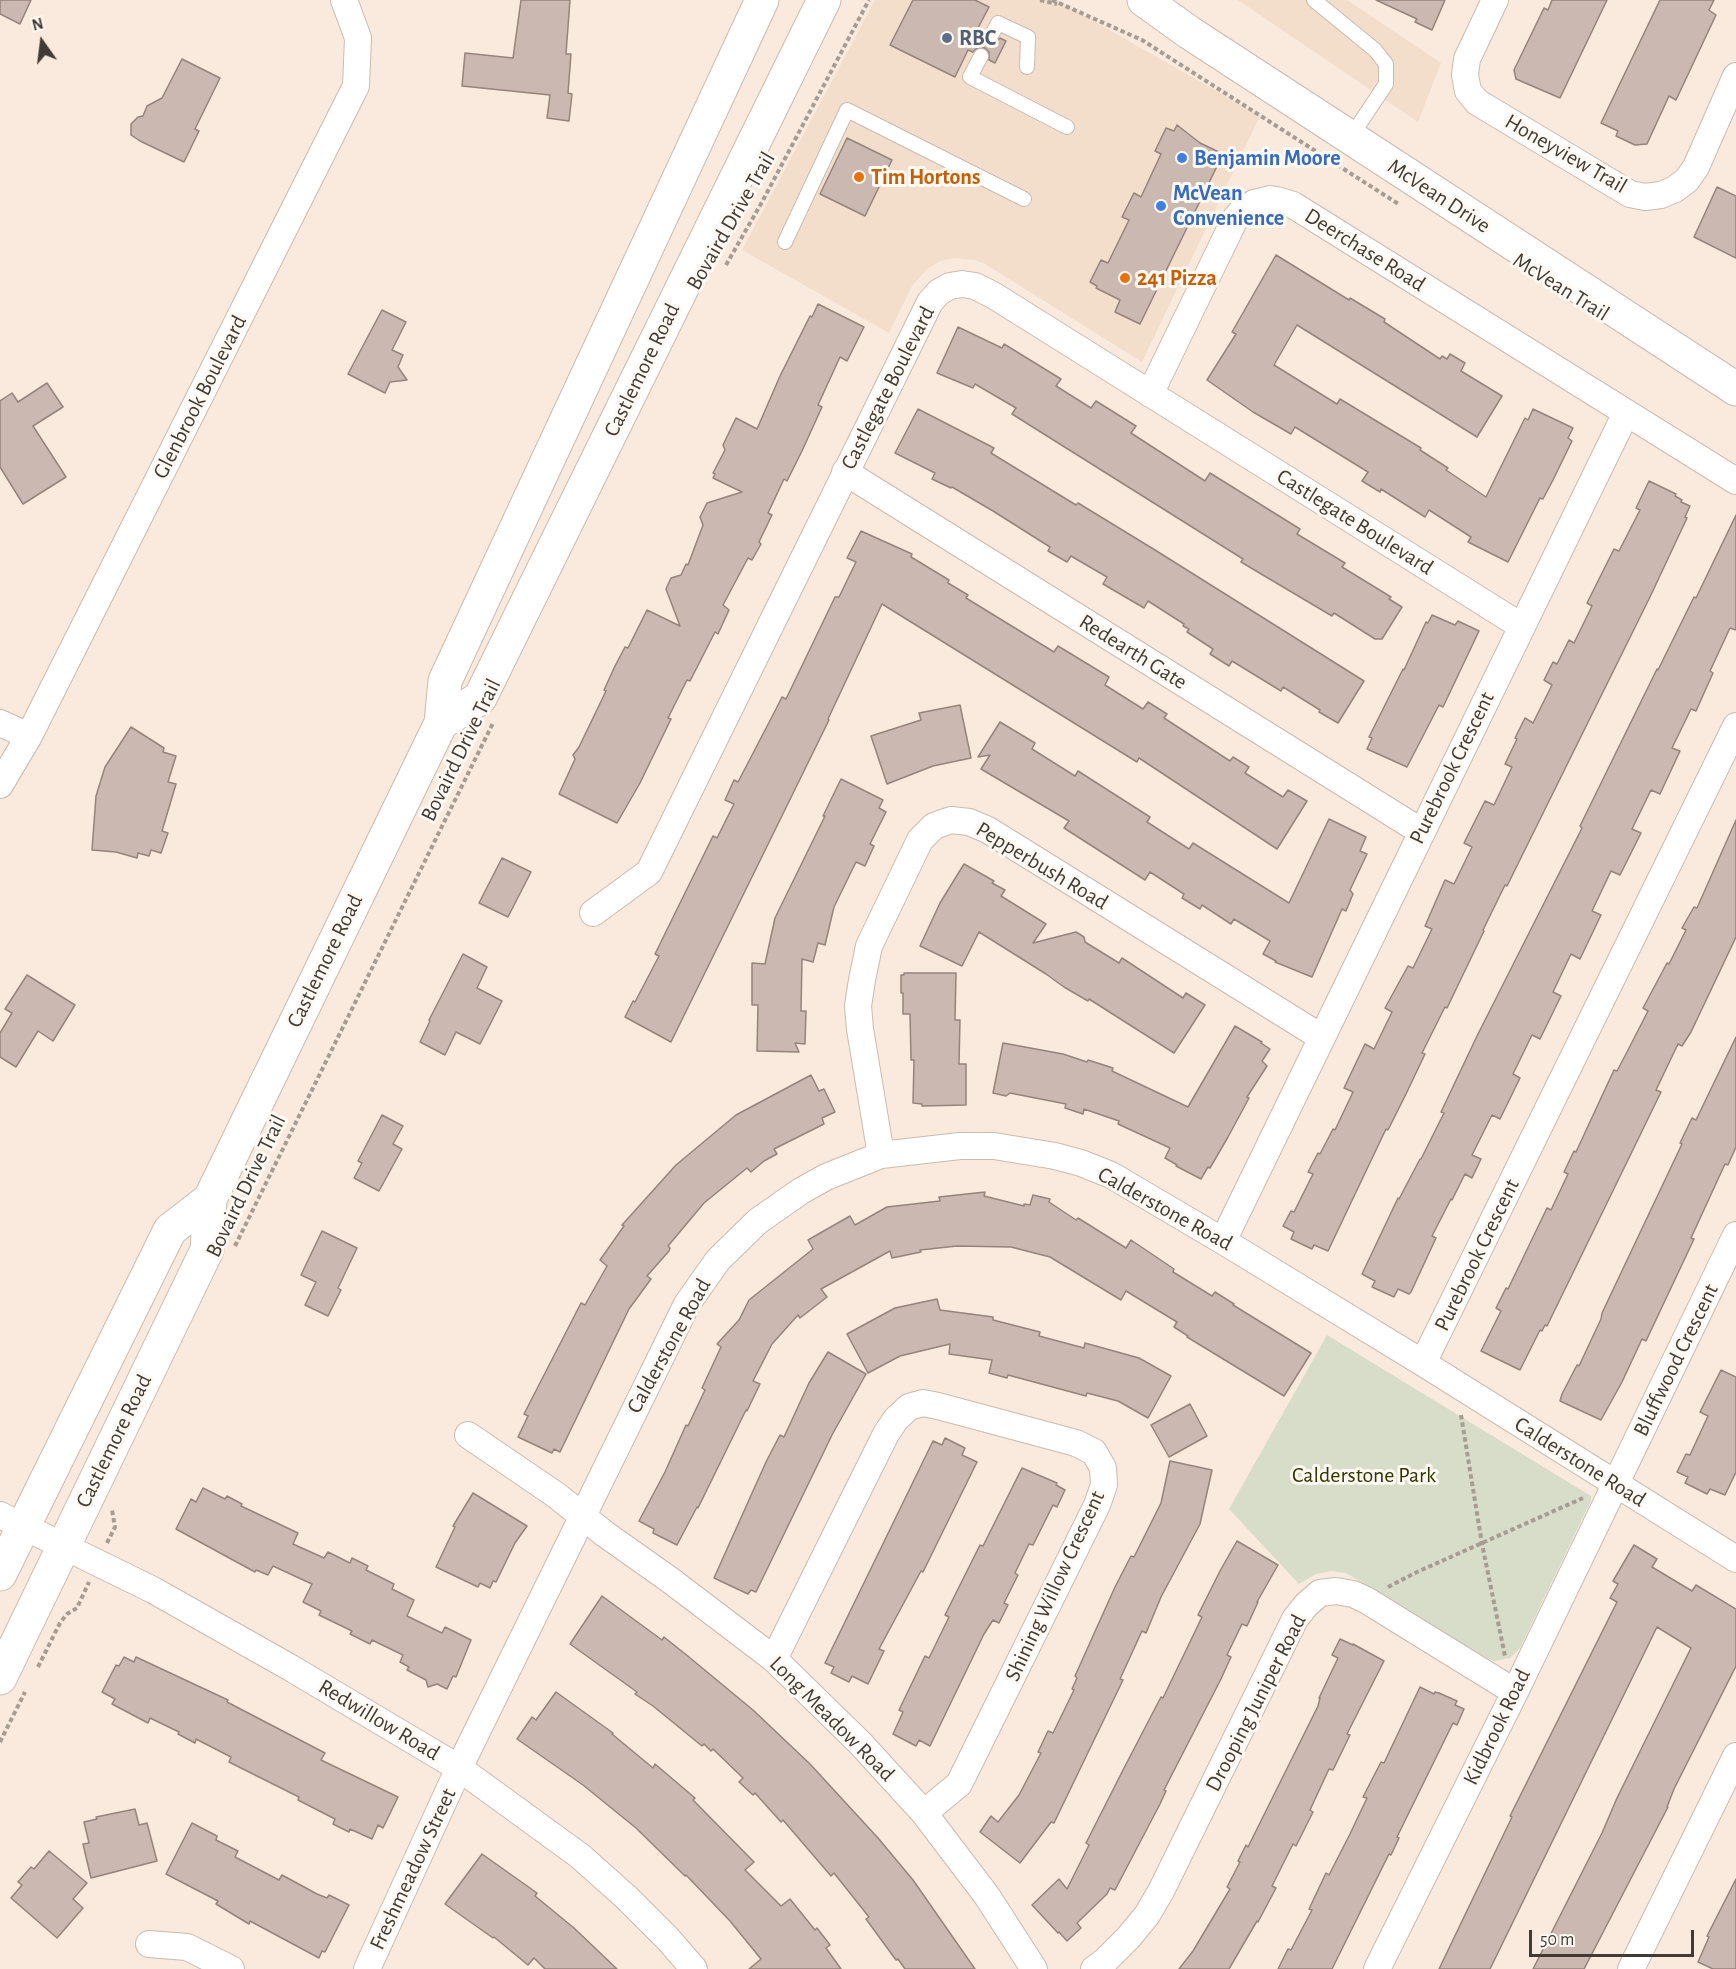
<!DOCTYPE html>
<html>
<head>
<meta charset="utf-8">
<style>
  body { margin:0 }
  #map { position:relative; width:1736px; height:1969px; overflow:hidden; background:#f9eadd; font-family:"Alegreya Sans",sans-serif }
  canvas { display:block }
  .north { position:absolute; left:12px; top:12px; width:60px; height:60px; -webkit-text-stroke:4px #fff9f4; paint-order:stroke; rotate:346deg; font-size:16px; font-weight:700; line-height:24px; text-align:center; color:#413b36 }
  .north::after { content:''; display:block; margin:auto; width:21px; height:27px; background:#413b36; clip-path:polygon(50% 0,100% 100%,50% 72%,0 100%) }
  .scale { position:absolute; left:1529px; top:1930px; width:165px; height:27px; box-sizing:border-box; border:3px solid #413b36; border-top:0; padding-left:8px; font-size:18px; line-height:21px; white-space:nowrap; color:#413b36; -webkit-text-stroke:4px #fff9f4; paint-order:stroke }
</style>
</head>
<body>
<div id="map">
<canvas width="1736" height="1969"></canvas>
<div class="north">N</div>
<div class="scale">50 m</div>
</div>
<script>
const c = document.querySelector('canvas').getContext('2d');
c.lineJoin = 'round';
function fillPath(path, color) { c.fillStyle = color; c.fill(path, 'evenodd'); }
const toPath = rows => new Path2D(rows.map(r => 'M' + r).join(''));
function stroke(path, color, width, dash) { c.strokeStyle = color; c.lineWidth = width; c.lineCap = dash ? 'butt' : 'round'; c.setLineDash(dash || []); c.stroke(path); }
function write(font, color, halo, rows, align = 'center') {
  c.font = font + ' "Alegreya Sans",sans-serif'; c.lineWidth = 6; c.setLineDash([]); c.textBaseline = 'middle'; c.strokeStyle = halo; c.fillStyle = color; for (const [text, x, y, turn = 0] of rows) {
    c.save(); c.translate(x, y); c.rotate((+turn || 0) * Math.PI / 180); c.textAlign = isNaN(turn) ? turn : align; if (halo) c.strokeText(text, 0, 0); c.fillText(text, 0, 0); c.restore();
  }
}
fillPath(toPath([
  [875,0,1057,0,1260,116,1142,362,985,264,975,260,954,258,940,261,927,269,912,286,889,333,742,250],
  [1238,0,1347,0,1441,63,1418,122]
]), '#f3decc');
fillPath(toPath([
  [1327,1335,1591,1496,1591,1501,1586,1511,1520,1648,1510,1658,1495,1661,1488,1659,1346,1573,1331,1571,1316,1574,1299,1584,1229,1509]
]), '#d7ddc9');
const building = toPath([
  [0,0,31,0,20,24,0,14,0,0],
  [521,0,570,0,566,54,571,54,568,93,572,94,569,121,547,118,550,95,462,86,465,53,513,58,521,0],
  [913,0,975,0,989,7,978,28,984,30,984,38,988,42,996,42,1000,38,1006,41,995,63,989,60,989,52,985,48,977,48,973,52,968,50,955,77,890,45,913,0],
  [1376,0,1445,0,1432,30,1415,22,1417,19,1376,0],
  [1552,0,1607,0,1560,98,1516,79,1514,70,1544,8,1548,10,1552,0],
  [1660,0,1714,0,1709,10,1716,15,1676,100,1669,96,1647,144,1635,145,1616,136,1618,131,1601,123,1660,0],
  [182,59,220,78,195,129,199,131,184,162,140,141,131,135,131,124,138,117,143,116,147,106,162,98,182,59],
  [1177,125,1200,143,1223,154,1140,324,1115,312,1120,300,1096,288,1097,286,1090,282,1101,260,1108,263,1129,220,1122,217,1134,193,1141,197,1161,154,1155,151,1166,128,1174,131,1177,125],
  [847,138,892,160,865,216,820,194,847,138],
  [1717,187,1736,196,1736,258,1694,237,1717,187],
  [1276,255,1349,300,1350,298,1385,319,1384,322,1440,359,1442,356,1447,359,1450,354,1465,363,1461,371,1502,396,1477,437,1297,325,1274,365,1337,404,1340,399,1421,448,1420,450,1448,468,1446,470,1486,497,1525,418,1528,420,1533,409,1573,428,1568,438,1572,441,1553,480,1543,499,1540,498,1508,562,1468,542,1471,537,1429,510,1425,517,1381,489,1380,492,1362,481,1368,472,1295,427,1291,434,1253,412,1207,380,1236,334,1232,332,1276,255],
  [818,304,864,327,847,361,840,357,818,405,822,407,802,451,787,481,784,479,768,513,772,515,759,542,761,544,752,560,748,558,723,605,729,610,718,634,715,632,690,681,687,680,668,718,671,719,640,783,617,823,559,794,575,759,573,755,579,747,606,691,604,690,615,666,625,647,628,648,647,610,680,626,666,589,671,578,681,575,686,564,688,565,703,525,700,517,707,503,742,492,713,478,715,474,713,473,725,450,723,445,736,418,757,429,780,376,810,316,812,317,818,304],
  [382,310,406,322,392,350,403,355,398,367,407,380,390,382,385,393,348,374,382,310],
  [958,327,1002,348,1004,344,1061,379,1056,386,1091,408,1096,401,1136,426,1131,433,1205,481,1210,473,1300,529,1297,534,1345,563,1342,567,1391,597,1389,599,1402,607,1382,639,1375,639,1334,613,1332,616,1241,562,1243,559,1012,414,1016,408,975,384,973,388,937,373,958,327],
  [47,383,63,407,33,426,66,477,23,504,0,467,0,401,12,393,18,402,47,383],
  [918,409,994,448,991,453,1076,505,1078,503,1155,550,1364,681,1338,723,1319,712,1320,710,1283,687,1281,691,1232,661,1229,666,1210,654,1213,649,1187,632,1189,629,1183,626,1184,624,1148,601,1144,608,1103,584,1107,577,1071,556,1067,562,1048,551,1050,547,993,511,952,487,951,488,932,479,935,473,895,453,918,409],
  [1649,481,1676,494,1675,496,1682,500,1681,502,1690,506,1685,517,1687,518,1650,597,1507,886,1505,885,1483,930,1484,931,1447,1008,1445,1007,1422,1053,1425,1054,1406,1094,1388,1130,1386,1129,1328,1251,1314,1245,1312,1249,1291,1239,1294,1232,1283,1226,1291,1211,1294,1212,1313,1174,1308,1172,1318,1153,1320,1154,1333,1129,1335,1130,1353,1092,1344,1088,1365,1044,1374,1049,1392,1012,1385,1008,1408,966,1413,968,1432,929,1425,926,1445,880,1454,884,1472,847,1464,843,1485,801,1494,805,1512,767,1505,764,1517,739,1515,738,1525,718,1533,723,1552,685,1544,680,1553,662,1557,664,1569,640,1574,643,1592,606,1587,603,1614,549,1619,551,1640,510,1636,508,1649,481],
  [1736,515,1736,630,1730,628,1710,671,1713,673,1696,711,1691,709,1672,748,1680,751,1660,794,1651,790,1632,829,1641,833,1620,875,1611,871,1592,911,1601,915,1580,959,1571,954,1553,992,1561,996,1540,1039,1532,1035,1513,1074,1520,1078,1500,1119,1492,1115,1472,1155,1481,1159,1472,1178,1465,1174,1452,1200,1451,1199,1432,1236,1436,1238,1411,1292,1409,1294,1398,1289,1394,1297,1372,1287,1375,1281,1362,1274,1398,1198,1399,1199,1420,1159,1421,1159,1444,1113,1441,1112,1477,1036,1582,828,1580,826,1657,669,1658,670,1694,597,1696,598,1736,515],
  [861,531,912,554,911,557,949,580,948,583,968,595,966,598,1054,652,1058,646,1109,677,1105,685,1143,709,1148,702,1167,714,1164,718,1230,761,1233,757,1249,767,1245,773,1283,797,1288,790,1307,801,1277,849,1139,758,1137,762,882,604,828,719,829,720,671,1042,625,1017,633,1001,635,1002,659,956,655,954,713,836,717,838,734,804,725,800,734,780,738,782,776,709,782,697,786,699,835,597,839,597,856,562,847,558,861,531],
  [1432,615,1455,625,1458,621,1479,631,1443,707,1439,705,1407,767,1367,749,1372,738,1369,737,1403,669,1404,670,1426,622,1428,623,1432,615],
  [960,705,971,758,933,766,887,784,871,736,921,720,919,713,960,705],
  [1000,722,1035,743,1032,749,1075,776,1078,771,1150,817,1147,822,1189,849,1193,843,1289,903,1329,819,1366,837,1360,851,1367,854,1350,890,1353,894,1346,911,1342,909,1312,977,1275,962,1276,961,1263,954,1270,941,1234,919,1231,924,1202,905,1200,909,1182,898,1184,894,1150,872,1145,880,1064,828,1069,821,981,769,990,755,978,757,1000,722],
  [131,727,164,748,163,752,176,756,168,782,176,784,162,831,168,833,161,853,151,850,149,856,138,853,137,858,116,852,92,850,96,796,105,767,131,727],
  [841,779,883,800,879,808,886,812,870,844,874,846,865,866,856,862,834,907,825,945,818,943,813,962,802,959,801,1011,806,1011,805,1044,795,1043,799,1052,757,1051,758,1005,752,1005,752,963,765,964,775,918,825,816,823,816,841,779],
  [1736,820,1736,937,1691,1032,1682,1046,1678,1044,1656,1090,1661,1092,1627,1162,1547,1326,1545,1325,1542,1331,1540,1330,1520,1370,1481,1351,1501,1311,1496,1308,1506,1288,1508,1289,1547,1208,1551,1210,1568,1174,1564,1172,1574,1151,1576,1152,1614,1070,1617,1071,1627,1052,1648,1011,1643,1008,1667,963,1669,964,1686,930,1682,928,1694,907,1697,908,1736,820],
  [502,858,531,872,508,917,479,903,502,858],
  [964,864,994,881,992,883,1005,890,1001,896,1046,924,1033,943,1076,932,1084,937,1085,942,1119,963,1122,958,1183,998,1186,993,1205,1005,1174,1053,1089,999,1088,1001,1064,987,1046,974,979,932,962,966,920,946,940,903,964,864],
  [463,954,487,967,477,988,502,1001,480,1044,456,1032,445,1055,420,1042,430,1021,429,1020,463,954],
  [904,973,956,973,955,1020,960,1020,959,1064,966,1064,966,1105,922,1106,922,1104,913,1103,914,1060,911,1060,910,1014,903,1014,903,993,901,993,901,975,904,975,904,973],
  [27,975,75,1005,53,1041,38,1031,16,1067,0,1057,0,1033,12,1013,5,1009,27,975],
  [1235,1026,1262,1042,1261,1043,1270,1049,1262,1061,1267,1066,1247,1097,1249,1098,1228,1137,1210,1168,1208,1167,1201,1179,1176,1166,1177,1165,1165,1158,1170,1148,1118,1124,1119,1121,1084,1109,1083,1114,1065,1108,1066,1104,1010,1093,1006,1096,993,1093,1003,1043,1063,1054,1087,1062,1088,1060,1113,1068,1112,1071,1188,1107,1235,1026],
  [1736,1037,1736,1147,1728,1165,1725,1164,1691,1238,1694,1239,1646,1341,1642,1339,1622,1382,1601,1420,1560,1401,1562,1394,1577,1365,1579,1366,1601,1319,1602,1313,1682,1144,1680,1143,1692,1118,1696,1120,1736,1037],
  [811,1075,819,1091,824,1089,835,1112,822,1118,824,1124,774,1149,777,1154,764,1161,751,1172,747,1168,704,1203,668,1246,670,1248,669,1251,647,1276,651,1279,629,1309,560,1452,554,1449,552,1453,518,1437,528,1416,524,1414,581,1303,585,1305,607,1266,600,1260,624,1226,622,1225,676,1165,736,1115,811,1075],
  [382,1115,403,1126,393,1144,402,1149,379,1191,354,1178,362,1163,358,1161,382,1115],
  [985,1192,984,1196,1024,1206,1024,1204,1030,1205,1033,1195,1050,1199,1049,1202,1076,1220,1078,1218,1126,1248,1131,1240,1174,1269,1173,1272,1212,1296,1215,1292,1234,1304,1233,1305,1311,1353,1284,1396,1187,1337,1188,1336,1174,1327,1177,1322,1126,1291,1121,1300,1050,1257,1011,1247,957,1246,920,1250,921,1252,892,1258,890,1251,821,1289,827,1297,800,1318,798,1315,772,1344,753,1381,760,1384,747,1411,746,1410,698,1508,697,1507,677,1545,653,1533,654,1529,639,1521,665,1472,686,1425,688,1426,705,1390,702,1388,721,1347,717,1344,739,1320,749,1300,813,1249,808,1240,850,1216,855,1225,887,1207,940,1201,939,1197,985,1192],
  [322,1231,357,1248,338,1288,341,1290,328,1316,305,1305,316,1282,301,1275,322,1231],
  [937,1299,940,1310,993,1317,993,1320,1040,1332,1039,1336,1084,1348,1085,1343,1139,1358,1171,1376,1148,1418,1118,1401,1087,1393,1086,1396,1008,1375,1007,1378,989,1373,992,1360,949,1354,950,1344,900,1356,868,1373,847,1334,895,1308,937,1299],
  [828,1352,866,1374,832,1435,756,1592,751,1590,748,1594,714,1578,766,1462,780,1435,784,1437,809,1383,828,1352],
  [1721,1370,1736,1377,1736,1472,1725,1495,1710,1489,1707,1494,1685,1483,1688,1477,1677,1472,1686,1454,1690,1455,1708,1416,1700,1412,1721,1370],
  [1190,1404,1207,1436,1169,1457,1151,1425,1190,1404],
  [945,1438,965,1448,962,1455,977,1462,923,1572,921,1571,879,1649,884,1651,868,1684,852,1676,849,1682,831,1673,834,1667,825,1663,933,1441,942,1445,945,1438],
  [1170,1461,1212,1470,1200,1524,1161,1597,1146,1633,1142,1631,1120,1679,1123,1680,1054,1823,1051,1822,1020,1863,980,1832,991,1816,998,1822,1019,1795,1041,1753,1038,1752,1048,1731,1053,1733,1074,1690,1072,1689,1077,1678,1075,1676,1115,1587,1131,1556,1134,1557,1161,1503,1170,1461],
  [1022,1468,1057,1483,1056,1485,1065,1490,1057,1507,1053,1505,1033,1545,1029,1544,1015,1573,1018,1575,1004,1603,1008,1605,999,1623,993,1620,984,1634,930,1746,919,1740,916,1746,893,1734,903,1712,899,1710,925,1656,929,1658,949,1617,945,1615,980,1545,983,1546,1022,1468],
  [203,1488,225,1499,227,1496,242,1504,241,1506,298,1533,293,1544,324,1558,328,1552,350,1563,352,1558,368,1566,366,1570,394,1584,392,1589,414,1600,407,1616,442,1633,445,1627,471,1640,456,1677,453,1676,447,1689,437,1684,428,1687,426,1680,407,1670,409,1667,400,1662,403,1655,372,1640,370,1644,350,1634,352,1631,319,1615,321,1611,303,1602,312,1584,273,1566,268,1575,256,1570,255,1572,176,1529,191,1499,196,1502,203,1488],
  [473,1493,527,1526,515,1543,496,1582,493,1581,490,1588,480,1583,478,1587,436,1567,455,1527,453,1526,473,1493],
  [1237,1541,1278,1565,1257,1602,1258,1602,1247,1626,1242,1624,1227,1655,1231,1657,1221,1679,1164,1790,1166,1791,1160,1804,1115,1890,1110,1888,1107,1894,1077,1923,1081,1928,1067,1941,1059,1932,1058,1933,1032,1905,1059,1879,1067,1889,1089,1845,1086,1843,1123,1770,1161,1697,1163,1698,1202,1617,1198,1615,1220,1571,1237,1541],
  [1634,1545,1657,1559,1652,1567,1692,1591,1696,1585,1736,1609,1736,1666,1674,1789,1667,1807,1668,1807,1584,1969,1533,1969,1602,1833,1617,1798,1691,1648,1657,1627,1490,1969,1439,1969,1512,1817,1510,1816,1617,1602,1610,1598,1618,1584,1613,1581,1634,1545],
  [602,1596,662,1640,664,1637,689,1657,753,1710,810,1764,878,1838,913,1880,975,1969,905,1969,898,1959,896,1960,866,1919,869,1917,834,1873,831,1876,783,1820,781,1822,755,1793,753,1795,739,1782,743,1778,713,1749,711,1751,704,1744,702,1746,653,1706,635,1694,637,1692,570,1644,602,1596],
  [1340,1639,1353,1645,1353,1644,1384,1661,1347,1734,1350,1735,1333,1770,1329,1769,1310,1810,1313,1812,1296,1846,1293,1844,1272,1886,1276,1888,1258,1922,1257,1921,1229,1969,1179,1969,1193,1951,1230,1889,1227,1887,1240,1862,1238,1861,1246,1845,1248,1847,1318,1706,1320,1698,1319,1698,1338,1658,1332,1655,1340,1639],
  [124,1657,134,1662,136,1657,228,1700,227,1702,325,1753,321,1760,398,1797,383,1828,378,1825,372,1839,350,1829,349,1832,333,1824,335,1819,298,1800,299,1797,229,1762,231,1757,196,1739,195,1743,178,1734,179,1732,150,1718,148,1723,112,1704,115,1699,102,1692,116,1665,119,1666,124,1657],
  [1420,1687,1434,1694,1435,1692,1439,1693,1457,1701,1455,1705,1464,1709,1457,1725,1453,1723,1397,1837,1399,1838,1391,1855,1389,1854,1332,1969,1278,1969,1288,1949,1291,1950,1312,1910,1309,1909,1326,1873,1329,1875,1350,1834,1367,1798,1363,1797,1381,1762,1384,1763,1420,1687],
  [556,1692,613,1733,612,1734,653,1768,655,1764,695,1798,693,1800,754,1862,745,1870,781,1906,790,1899,815,1930,817,1928,830,1945,826,1948,841,1969,749,1969,761,1959,730,1921,686,1875,685,1876,636,1828,583,1785,517,1739,532,1717,536,1720,556,1692],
  [135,1809,139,1825,147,1823,157,1861,91,1878,83,1844,89,1843,84,1822,97,1819,96,1817,135,1809],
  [192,1823,217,1836,216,1840,238,1851,235,1857,279,1880,282,1875,317,1894,327,1898,329,1895,349,1905,325,1952,322,1951,319,1958,250,1921,249,1924,216,1904,218,1901,166,1874,192,1823],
  [49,1851,87,1883,73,1899,83,1908,57,1938,11,1898,22,1885,18,1882,31,1867,34,1869,49,1851],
  [482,1854,537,1893,535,1896,574,1928,617,1969,545,1969,534,1958,528,1965,494,1937,493,1938,445,1904,482,1854],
  [1736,1879,1736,1969,1713,1969,1698,1962,1709,1937,1707,1936,1736,1879]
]);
fillPath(building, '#cbb8b1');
stroke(building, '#95837c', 1.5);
const lane = toPath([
  [1314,0,1375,50,1386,64,1386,84,1350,138],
  [992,34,998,23,1028,37,1027,67],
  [981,56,970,77,1067,127],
  [785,242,847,110,1024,199]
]);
const street = toPath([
  [1495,0,1467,59,1465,75,1468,91,1477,102,1630,194,1645,197,1661,195,1675,189,1687,180,1696,167,1736,76],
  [1150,394,1235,219,1240,213,1254,203,1270,199,1277,200,1293,205,1736,481],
  [845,472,1422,832],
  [0,723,29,736],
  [0,785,29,736,356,86,358,38,344,0],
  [593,913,649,872,930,302,939,292,950,286,962,284,975,286,993,295,1521,626],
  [881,1155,860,1029,858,1006,862,980,869,946,920,840,934,826,951,820,969,822,988,830,1321,1037],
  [1223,1241,1626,413],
  [1423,1363,1736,726],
  [468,1435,556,1495,605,1534,670,1580,774,1659,861,1744,924,1813,987,1896,1034,1969],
  [0,1515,153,1590,291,1668,459,1768,580,1856,626,1897,669,1940,694,1969],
  [774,1659,886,1434,896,1419,909,1407,923,1403,938,1406,1076,1443,1094,1452,1103,1468,1104,1485,1097,1505,959,1784,924,1813],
  [149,1944,187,1947,231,1969],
  [367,1969,459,1768,687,1304,718,1260,758,1221,801,1191,826,1177,881,1155,960,1146,994,1146,1055,1156,1081,1163,1111,1175,1223,1241,1423,1363,1736,1559],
  [1094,1969,1105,1961,1128,1938,1147,1915,1161,1891,1295,1619,1306,1605,1320,1593,1336,1591,1353,1594,1366,1600,1515,1692],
  [1377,1969,1515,1692,1736,1235],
  [1631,1969,1736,1756]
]);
const secondary = toPath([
  [1144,0,1190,33,1296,102,1736,389],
  [441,723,480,698,824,0],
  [0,1574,170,1230,210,1199],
  [0,1678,207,1250,210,1199,441,723,445,681,762,0]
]);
stroke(lane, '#cabbaf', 16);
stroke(street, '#cabbaf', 28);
stroke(secondary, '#cabbaf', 35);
stroke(toPath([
  [1040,0,1057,4],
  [1052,0,1142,40,1400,205],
  [726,265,762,202,869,0],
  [235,1246,493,723],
  [1461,1415,1482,1544,1505,1656],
  [107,1543,115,1527,112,1510],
  [1388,1587,1417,1572,1583,1498],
  [38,1667,60,1623,67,1614,77,1608,89,1582],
  [0,1742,25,1692]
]), '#a79c93', 4, [4.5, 3]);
stroke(lane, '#fff', 14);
stroke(street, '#fff', 26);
stroke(secondary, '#fff', 33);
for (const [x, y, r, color] of [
  [947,38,6,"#5c6f8a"],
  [1182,158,6,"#3f7fe0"],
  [859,177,6,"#e8710a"],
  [1161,206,6,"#3f7fe0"],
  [1125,278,6,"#e8710a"]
]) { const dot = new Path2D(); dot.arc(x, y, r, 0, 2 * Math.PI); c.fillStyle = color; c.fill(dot); stroke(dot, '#fff9f4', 2); }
write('bold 22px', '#4e5e75', '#fff9f4', [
  ["RBC",959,38]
], 'left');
write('22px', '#413b36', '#fff9f4', [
  ["Honeyview Trail",1566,154,30],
  ["McVean Drive",1439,196,33],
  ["Bovaird Drive Trail",731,221,-60],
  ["Deerchase Road",1365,250,32],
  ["McVean Trail",1561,287,32],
  ["Castlemore Road",642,370,-64],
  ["Castlegate Boulevard",888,388,-63],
  ["Glenbrook Boulevard",200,397,-63],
  ["Castlegate Boulevard",1355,522,32],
  ["Redearth Gate",1133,652,32],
  ["Bovaird Drive Trail",461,750,-64],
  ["Purebrook Crescent",1452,768,-64],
  ["Pepperbush Road",1042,866,31],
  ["Castlemore Road",325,961,-64],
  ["Bovaird Drive Trail",246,1186,-64],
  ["Calderstone Road",1165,1209,29],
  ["Purebrook Crescent",1477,1255,-64],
  ["Calderstone Road",669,1346,-61],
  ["Bluffwood Crescent",1676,1360,-64],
  ["Castlemore Road",114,1441,-64],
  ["Calderstone Road",1580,1462,32],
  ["Shining Willow Crescent",1055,1586,-65],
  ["Drooping Juniper Road",1256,1703,-63],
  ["Long Meadow Road",832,1719,45],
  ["Redwillow Road",379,1720,31],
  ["Kidbrook Road",1497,1727,-64],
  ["Freshmeadow Street",413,1869,-65]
]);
write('bold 22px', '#366cbe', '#fff9f4', [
  ["Benjamin Moore",1194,158],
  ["McVean",1173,193],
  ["Convenience",1173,218]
], 'left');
write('bold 22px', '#c56008', '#fff9f4', [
  ["Tim Hortons",871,177],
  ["241 Pizza",1137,278]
], 'left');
write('22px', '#2e3901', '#fff9f4', [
  ["Calderstone Park",1364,1475]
]);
</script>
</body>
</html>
